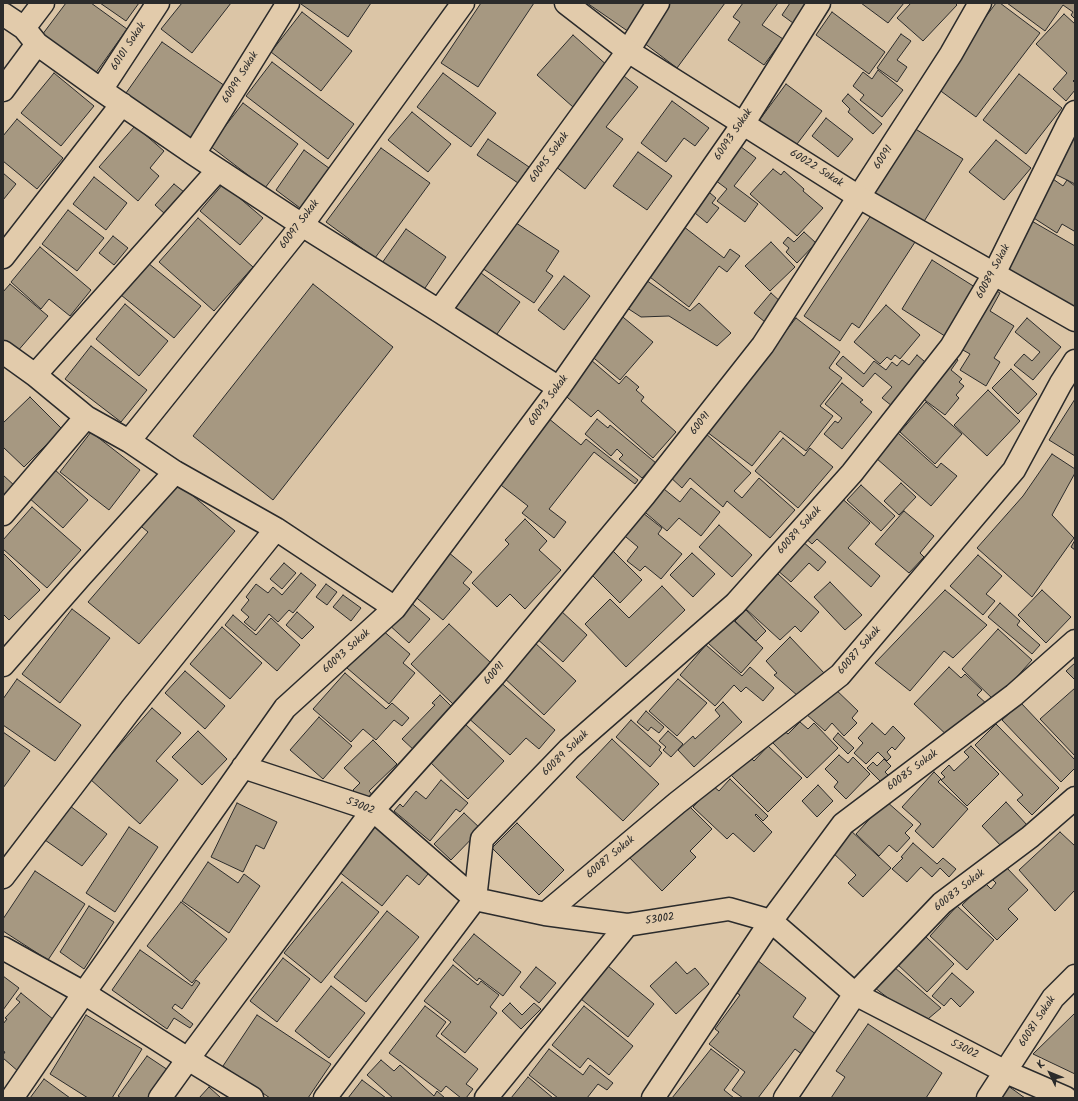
<!DOCTYPE html>
<html>
<head>
<meta charset="utf-8">
<style>
  body { margin:0 }
  #map { position:relative; width:1078px; height:1101px; overflow:hidden; background:#dbc5a6; font-family:Kalam,sans-serif }
  canvas { display:block }
  .frame { position:absolute; inset:0; border:4px solid #2b2b2b; pointer-events:none }
  .north { position:absolute; left:1030px; top:1053px; width:40px; height:40px; -webkit-text-stroke:3px #e2cbab; paint-order:stroke; rotate:313deg; font-size:11px; font-weight:700; line-height:16px; text-align:center; color:#2b2b2b }
  .north::after { content:''; display:block; margin:auto; width:14px; height:18px; background:#2b2b2b; clip-path:polygon(50% 0,100% 100%,50% 72%,0 100%) }
</style>
</head>
<body>
<div id="map">
<canvas width="1078" height="1101"></canvas>
<div class="frame"></div>
<div class="north">K</div>
</div>
<script>
const c = document.querySelector('canvas').getContext('2d');
c.lineJoin = 'round';
function fillPath(path, color) { c.fillStyle = color; c.fill(path, 'evenodd'); }
const toPath = rows => new Path2D(rows.map(r => 'M' + r).join(''));
function stroke(path, color, width, dash) { c.strokeStyle = color; c.lineWidth = width; c.lineCap = dash ? 'butt' : 'round'; c.setLineDash(dash || []); c.stroke(path); }
function write(font, color, halo, rows, align = 'center') {
  c.font = font + ' Kalam,sans-serif'; c.lineWidth = 3; c.setLineDash([]); c.textBaseline = 'middle'; c.strokeStyle = halo; c.fillStyle = color; for (const [text, x, y, turn = 0] of rows) {
    c.save(); c.translate(x, y); c.rotate((+turn || 0) * Math.PI / 180); c.textAlign = isNaN(turn) ? turn : align; if (halo) c.strokeText(text, 0, 0); c.fillText(text, 0, 0); c.restore();
  }
}
const building = toPath([
  [66,3,91,3,127,29,95,74,42,35,66,3],
  [100,3,139,3,126,21,100,3],
  [182,3,231,3,192,53,161,29,182,3],
  [301,3,371,3,348,37,301,4,301,3],
  [481,3,534,3,478,87,441,63,481,3],
  [587,3,648,3,629,32,587,3],
  [668,3,725,3,677,68,640,40,668,3],
  [743,3,778,3,762,25,783,39,764,65,728,40,740,22,733,17,743,3],
  [790,3,807,3,793,23,782,15,790,3],
  [861,3,904,3,888,23,861,3],
  [911,3,955,3,957,5,923,41,897,18,911,3],
  [996,3,1000,3,1040,33,976,117,934,86,996,3],
  [1007,3,1075,3,1075,19,1071,15,1073,12,1063,5,1045,31,1007,3],
  [302,12,352,51,321,91,271,52,302,12],
  [832,12,885,52,869,74,816,35,832,12],
  [1064,14,1075,24,1075,79,1073,81,1075,83,1075,90,1066,101,1053,89,1067,73,1036,44,1064,14],
  [901,34,911,41,897,60,907,67,897,82,877,68,901,34],
  [573,35,609,67,573,107,537,75,573,35],
  [162,42,228,88,191,139,126,93,162,42],
  [272,62,354,124,328,159,246,96,272,62],
  [878,70,903,90,882,117,860,100,864,95,853,86,863,72,872,79,878,70],
  [54,73,94,106,61,146,21,113,54,73],
  [443,73,496,113,471,147,417,107,443,73],
  [620,73,638,87,606,127,623,139,585,189,551,163,620,73],
  [1019,74,1062,108,1026,154,983,120,1019,74],
  [786,84,822,111,794,148,758,122,786,84],
  [848,94,882,124,873,134,848,112,850,109,842,101,848,94],
  [672,101,709,128,695,146,684,138,666,162,641,143,672,101],
  [243,103,298,144,265,188,210,146,243,103],
  [412,112,451,144,428,172,388,140,412,112],
  [826,118,853,139,838,157,812,136,826,118],
  [17,119,63,158,37,189,3,161,3,136,17,119],
  [1075,125,1075,184,1051,172,1075,125],
  [135,126,164,151,150,168,159,176,138,201,99,167,135,126],
  [914,128,963,159,923,223,873,193,914,128],
  [488,139,529,167,518,183,477,155,488,139],
  [996,140,1031,168,1004,200,969,172,996,140],
  [737,144,756,158,734,186,758,204,745,222,717,201,727,189,711,177,737,144],
  [381,148,430,183,375,258,326,222,381,148],
  [304,150,333,171,304,211,276,190,304,150],
  [638,152,672,176,647,210,613,186,638,152],
  [773,169,781,175,784,171,804,189,803,191,823,208,797,236,750,194,773,169],
  [3,173,16,184,3,200,3,173],
  [94,177,127,203,106,230,73,204,94,177],
  [1050,177,1063,186,1067,180,1075,186,1075,229,1074,231,1062,224,1057,233,1026,213,1050,177],
  [174,184,184,192,165,214,155,205,174,184],
  [223,184,263,218,240,245,200,211,223,184],
  [704,188,716,198,712,203,719,208,707,223,689,208,704,188],
  [68,210,104,238,77,271,42,244,68,210],
  [874,211,917,239,859,328,852,323,840,341,804,316,874,211],
  [198,218,253,267,214,311,159,262,198,218],
  [1030,220,1075,246,1075,311,1001,267,1030,220],
  [513,221,559,251,546,271,553,276,534,303,482,268,513,221],
  [679,223,724,258,730,249,740,256,727,272,719,266,689,307,646,274,679,223],
  [406,229,446,257,423,291,382,263,406,229],
  [804,232,816,243,797,263,786,252,789,248,783,243,788,237,794,242,804,232],
  [113,236,128,248,114,265,99,253,113,236],
  [771,242,795,267,770,291,745,266,771,242],
  [40,247,91,290,70,316,49,299,41,309,11,282,40,247],
  [932,260,978,289,948,338,902,309,932,260],
  [148,263,201,306,174,338,121,295,148,263],
  [481,273,520,302,492,341,452,313,481,273],
  [564,276,590,296,564,330,538,310,564,276],
  [643,278,690,311,699,303,731,333,717,346,669,316,641,317,621,304,643,278],
  [10,284,48,316,16,353,3,342,3,292,10,284],
  [313,284,393,347,273,500,193,436,313,284],
  [990,287,1000,293,990,311,1014,326,994,358,1000,362,986,386,960,370,970,354,954,345,990,287],
  [771,293,782,303,765,322,754,313,771,293],
  [125,304,168,341,139,376,96,339,125,304],
  [886,305,920,335,900,359,895,355,891,360,887,357,880,364,854,342,886,305],
  [618,313,653,342,620,380,589,354,618,313],
  [796,318,840,352,829,368,842,378,820,406,833,416,806,451,780,431,752,466,707,432,796,318],
  [1027,318,1061,347,1033,380,1014,365,1024,354,1032,361,1040,352,1015,332,1027,318],
  [91,346,147,390,121,422,65,379,91,346],
  [917,355,932,368,897,410,882,398,892,387,875,373,863,387,836,364,843,356,864,374,874,361,886,370,892,362,897,366,902,360,909,365,917,355],
  [952,355,958,360,951,370,962,379,959,382,964,386,956,395,959,398,945,415,922,398,952,355],
  [591,360,619,384,626,376,639,387,636,390,644,397,641,401,676,432,653,458,598,410,591,417,562,393,591,360],
  [1011,369,1037,394,1018,414,992,388,1011,369],
  [842,383,863,400,860,402,872,412,842,449,824,434,835,421,838,423,842,418,825,404,842,383],
  [988,390,1020,421,987,456,954,425,988,390],
  [30,397,62,429,24,467,3,447,3,423,30,397],
  [1075,399,1075,456,1049,440,1075,399],
  [926,402,962,434,935,464,900,432,926,402],
  [548,418,581,445,586,439,638,480,635,484,594,452,549,509,566,522,554,538,522,513,528,506,497,482,548,418],
  [597,419,608,428,610,425,656,463,642,478,619,459,623,455,617,449,611,456,585,434,597,419],
  [91,432,140,470,109,510,60,472,91,432],
  [705,433,751,473,734,491,742,498,759,478,795,510,770,538,727,501,723,507,690,478,682,488,668,475,705,433],
  [898,433,937,468,941,463,957,476,931,506,876,458,898,433],
  [783,438,804,456,810,448,833,467,798,508,755,471,783,438],
  [1052,454,1075,469,1075,473,1052,515,1074,538,1032,597,977,548,1023,496,1052,454],
  [54,469,88,500,63,528,28,497,54,469],
  [3,475,16,487,3,501,3,475],
  [174,480,235,531,139,644,88,602,148,532,137,523,174,480],
  [901,483,916,497,899,515,884,501,901,483],
  [659,485,680,502,691,488,720,512,701,536,679,518,667,531,640,508,659,485],
  [861,485,895,516,881,531,847,500,861,485],
  [839,496,870,523,848,548,880,576,871,587,817,539,812,544,804,537,839,496],
  [32,507,81,550,47,588,3,549,3,540,32,507],
  [638,509,662,528,658,534,682,554,661,579,645,566,640,571,627,561,638,547,620,532,638,509],
  [904,511,934,536,920,553,924,557,909,573,875,544,904,511],
  [525,519,547,541,539,550,561,570,525,609,510,594,497,607,472,583,509,544,505,540,525,519],
  [719,525,752,555,732,577,699,547,719,525],
  [1075,540,1075,550,1071,547,1075,540],
  [802,541,826,562,818,571,809,563,791,582,777,570,802,541],
  [610,548,642,580,620,603,587,570,610,548],
  [448,552,472,572,463,583,470,589,443,620,412,594,448,552],
  [3,553,40,590,9,620,3,614,3,553],
  [692,553,715,574,693,597,670,575,692,553],
  [978,555,1002,576,986,594,995,601,983,615,950,586,978,555],
  [284,563,296,573,282,589,270,579,284,563],
  [301,573,316,585,293,613,289,610,278,622,269,614,255,631,244,622,249,617,241,610,249,600,246,597,256,584,268,593,273,587,282,595,301,573],
  [778,574,819,612,801,632,795,626,780,640,746,609,778,574],
  [830,582,862,615,845,630,814,597,830,582],
  [326,584,337,592,327,605,316,597,326,584],
  [662,586,685,610,626,667,585,624,610,599,629,618,662,586],
  [945,590,987,625,953,658,944,651,910,691,875,663,945,590],
  [1042,590,1071,617,1046,643,1018,615,1042,590],
  [343,595,361,608,351,621,333,607,343,595],
  [408,600,430,619,409,643,387,623,408,600],
  [1000,603,1020,621,1017,625,1040,645,1032,654,988,617,1000,603],
  [72,609,110,638,60,703,22,674,72,609],
  [560,610,587,635,563,662,535,637,560,610],
  [746,610,766,631,756,641,735,621,746,610],
  [297,612,314,627,302,639,286,625,297,612],
  [233,615,256,635,271,618,300,645,277,671,225,625,233,615],
  [731,618,763,648,741,673,708,643,731,618],
  [449,624,491,663,453,704,411,664,449,624],
  [222,627,262,663,230,699,190,664,222,627],
  [381,629,410,654,403,663,415,673,389,704,347,668,381,629],
  [998,629,1032,660,995,701,962,669,998,629],
  [790,637,825,674,798,696,774,675,777,673,766,661,790,637],
  [534,642,576,681,544,715,502,676,534,642],
  [706,645,742,676,750,667,774,688,763,701,746,687,741,692,734,685,715,706,680,675,706,645],
  [1075,663,1075,680,1066,671,1075,663],
  [949,667,961,678,965,674,982,690,977,695,988,705,952,740,914,704,949,667],
  [185,671,225,706,205,729,165,693,185,671],
  [345,673,386,709,392,703,409,718,402,726,394,720,376,740,363,729,351,742,313,709,345,673],
  [17,679,81,725,55,761,3,725,3,699,17,679],
  [678,679,707,703,677,736,649,711,678,679],
  [498,680,555,730,539,749,526,738,510,755,466,716,498,680],
  [831,685,858,711,852,718,857,723,844,736,832,723,825,731,805,713,831,685],
  [1075,688,1075,756,1040,719,1075,688],
  [440,695,453,708,415,751,402,739,435,705,432,703,440,695],
  [723,702,742,722,694,767,678,750,693,736,695,739,720,716,715,710,723,702],
  [1021,703,1075,760,1075,768,1061,782,1002,720,1021,703],
  [152,708,181,733,156,761,178,780,140,824,90,779,152,708],
  [646,711,664,727,659,733,651,727,648,731,637,722,646,711],
  [319,717,352,746,323,779,290,750,319,717],
  [631,720,661,747,659,750,662,753,650,767,616,737,631,720],
  [800,722,808,729,814,723,838,748,807,778,772,742,783,730,788,734,800,722],
  [464,723,504,761,468,799,428,760,464,723],
  [872,723,885,735,893,726,905,738,895,750,892,747,887,752,891,757,887,761,878,752,866,764,854,753,863,743,858,738,872,723],
  [996,724,1059,788,1032,815,1017,800,1023,795,975,745,996,724],
  [198,731,227,759,202,785,172,757,198,731],
  [668,731,683,744,671,757,663,750,666,747,659,741,668,731],
  [3,732,30,751,3,788,3,732],
  [838,733,854,748,848,754,833,739,838,733],
  [612,739,659,784,623,821,576,777,612,739],
  [373,740,397,764,369,791,374,797,366,804,353,790,360,783,344,768,373,740],
  [768,746,802,778,768,812,731,775,749,756,754,761,768,746],
  [971,746,999,774,967,806,941,780,945,777,941,773,949,765,954,771,969,757,964,752,971,746],
  [839,755,848,763,853,757,870,774,846,799,834,787,838,782,825,769,839,755],
  [884,759,891,766,885,772,888,775,881,782,867,768,873,762,877,766,884,759],
  [934,772,941,779,938,782,968,809,933,848,915,831,921,824,902,807,934,772],
  [730,779,768,816,763,821,756,814,755,815,772,832,754,852,733,833,727,839,693,807,713,786,719,791,730,779],
  [441,780,468,803,460,812,456,809,430,841,394,811,400,804,403,807,416,791,426,799,441,780],
  [818,785,833,801,817,817,802,801,818,785],
  [684,801,712,829,690,851,696,857,662,891,625,853,684,801],
  [886,801,913,825,905,833,910,838,897,852,889,845,879,856,856,834,886,801],
  [1006,802,1027,825,1003,848,982,826,1006,802],
  [237,803,277,822,264,849,256,845,243,872,211,857,237,803],
  [70,806,107,834,82,866,45,840,70,806],
  [464,813,481,829,451,860,434,844,464,813],
  [378,823,433,868,419,885,407,875,382,906,338,871,378,823],
  [517,823,564,870,539,895,492,848,517,823],
  [129,827,158,847,115,912,86,893,129,827],
  [849,829,891,868,863,897,848,883,856,875,830,850,849,829],
  [1060,832,1075,846,1075,890,1055,911,1019,870,1060,832],
  [913,843,937,864,943,858,956,869,949,877,940,868,932,877,921,867,907,882,892,869,903,858,901,857,913,843],
  [208,862,238,883,244,874,260,886,229,933,182,901,208,862],
  [1006,867,1028,890,1008,909,1018,919,997,940,962,905,985,883,991,889,996,883,993,880,1006,867],
  [35,871,85,904,48,960,3,931,3,919,35,871],
  [342,882,379,912,321,983,284,953,342,882],
  [181,902,227,939,192,983,147,946,181,902],
  [89,906,114,922,84,969,60,952,89,906],
  [957,906,994,940,967,970,930,936,957,906],
  [387,911,419,937,366,1002,334,977,387,911],
  [474,934,521,972,503,996,479,978,477,981,453,960,474,934],
  [925,936,954,964,927,992,897,964,925,936],
  [140,950,192,986,196,980,200,983,182,1009,175,1004,172,1008,193,1024,190,1028,174,1018,167,1029,112,990,140,950],
  [283,958,310,979,277,1022,250,1001,283,958],
  [757,960,806,998,793,1017,817,1035,803,1055,795,1049,758,1098,743,1098,732,1090,745,1072,709,1044,719,1032,715,1029,740,995,734,991,757,960],
  [676,962,687,974,695,968,709,984,676,1014,650,986,676,962],
  [453,965,478,985,481,981,499,995,490,1007,497,1013,465,1053,441,1034,451,1022,424,1001,453,965],
  [608,966,654,1004,628,1037,581,999,608,966],
  [536,967,556,983,539,1003,520,987,536,967],
  [894,967,941,1008,922,1024,875,988,894,967],
  [952,973,974,992,960,1007,951,998,944,1006,932,996,952,973],
  [3,976,19,988,3,1010,3,976],
  [331,986,365,1013,329,1058,295,1031,331,986],
  [21,993,59,1024,19,1072,3,1058,3,1055,5,1052,3,1051,3,1024,7,1019,5,1018,20,1002,16,999,21,993],
  [510,1003,522,1015,534,1003,541,1009,521,1029,502,1011,510,1003],
  [425,1006,446,1022,436,1036,478,1069,466,1084,473,1089,466,1098,461,1098,446,1086,441,1092,389,1053,425,1006],
  [584,1006,633,1046,609,1075,588,1058,580,1068,552,1045,584,1006],
  [1075,1013,1075,1074,1033,1054,1075,1013],
  [86,1015,142,1049,112,1098,88,1098,50,1074,86,1015],
  [257,1015,331,1064,308,1098,270,1098,223,1066,257,1015],
  [868,1024,942,1073,926,1098,831,1098,845,1077,836,1071,868,1024],
  [549,1049,583,1075,590,1065,613,1083,607,1090,598,1084,587,1098,558,1098,529,1075,549,1049],
  [711,1049,739,1070,724,1090,734,1098,672,1098,711,1049],
  [147,1056,168,1070,148,1098,121,1098,118,1096,147,1056],
  [381,1060,394,1071,400,1065,434,1096,437,1091,445,1098,393,1098,367,1075,381,1060],
  [528,1077,553,1098,511,1098,528,1077],
  [44,1079,70,1098,30,1098,44,1079],
  [362,1080,386,1098,348,1098,362,1080],
  [1004,1083,1025,1098,994,1098,1004,1083],
  [209,1087,221,1098,199,1098,209,1087]
]);
fillPath(building, '#a69881');
stroke(building, '#2b2b2b', 1);
const minor = toPath([
  [3,14,24,28,37,44,101,90,194,154,302,225,439,311,559,388],
  [24,28,43,3],
  [3,90,37,44],
  [101,90,158,3],
  [194,154,288,3],
  [3,257,122,104],
  [439,311,628,51,658,3],
  [3,352,35,375,86,417,129,441,175,472,276,529,395,608],
  [35,375,218,170],
  [129,441,302,225,463,3],
  [3,514,86,417],
  [3,665,81,576,175,472],
  [243,767,373,810,475,899,545,914,627,925,729,909,771,921,855,994,1006,1072,1066,1098],
  [3,877,132,708,276,529],
  [545,914,677,803,840,675,1014,470,1061,383,1075,361],
  [3,948,84,993,188,1059,252,1098],
  [12,1098,84,993,285,708,395,608,559,388,743,124,819,3],
  [160,1098,188,1059,373,810,494,676,644,496,763,345,951,54,980,3],
  [325,1098,475,899,482,839,569,749,735,604,852,473,951,347,994,274,1067,126,1075,112],
  [486,1098,627,925],
  [653,1098,771,921,843,824,1014,695,1075,641],
  [785,1098,855,994,942,903,1030,837,1075,798],
  [988,1098,1053,998,1075,976]
]);
const tertiary = toPath([
  [566,3,628,51,859,197,1075,320]
]);
stroke(minor, '#2b2b2b', 25);
stroke(tertiary, '#2b2b2b', 25);
stroke(minor, '#e2cbab', 22);
stroke(tertiary, '#e2cbab', 22);
write('11px', '#2b2b2b', '#e2cbab', [
  ["60101 Sokak",129,47,-57],
  ["60099 Sokak",241,78,-58],
  ["60093 Sokak",734,135,-56],
  ["60095 Sokak",550,158,-54],
  ["60091",884,158,-57],
  ["60022 Sokak",816,169,32],
  ["60097 Sokak",300,225,-53],
  ["60089 Sokak",994,272,-62],
  ["60093 Sokak",549,401,-54],
  ["60091",701,424,-52],
  ["60089 Sokak",800,531,-48],
  ["60087 Sokak",860,651,-49],
  ["60093 Sokak",347,652,-42],
  ["60091",495,674,-49],
  ["60089 Sokak",566,754,-44],
  ["60085 Sokak",913,771,-37],
  ["53002",360,807,22],
  ["60087 Sokak",611,858,-40],
  ["60083 Sokak",960,891,-38],
  ["53002",660,920,-9],
  ["60081 Sokak",1038,1022,-57],
  ["53002",964,1050,27]
]);
</script>
</body>
</html>
